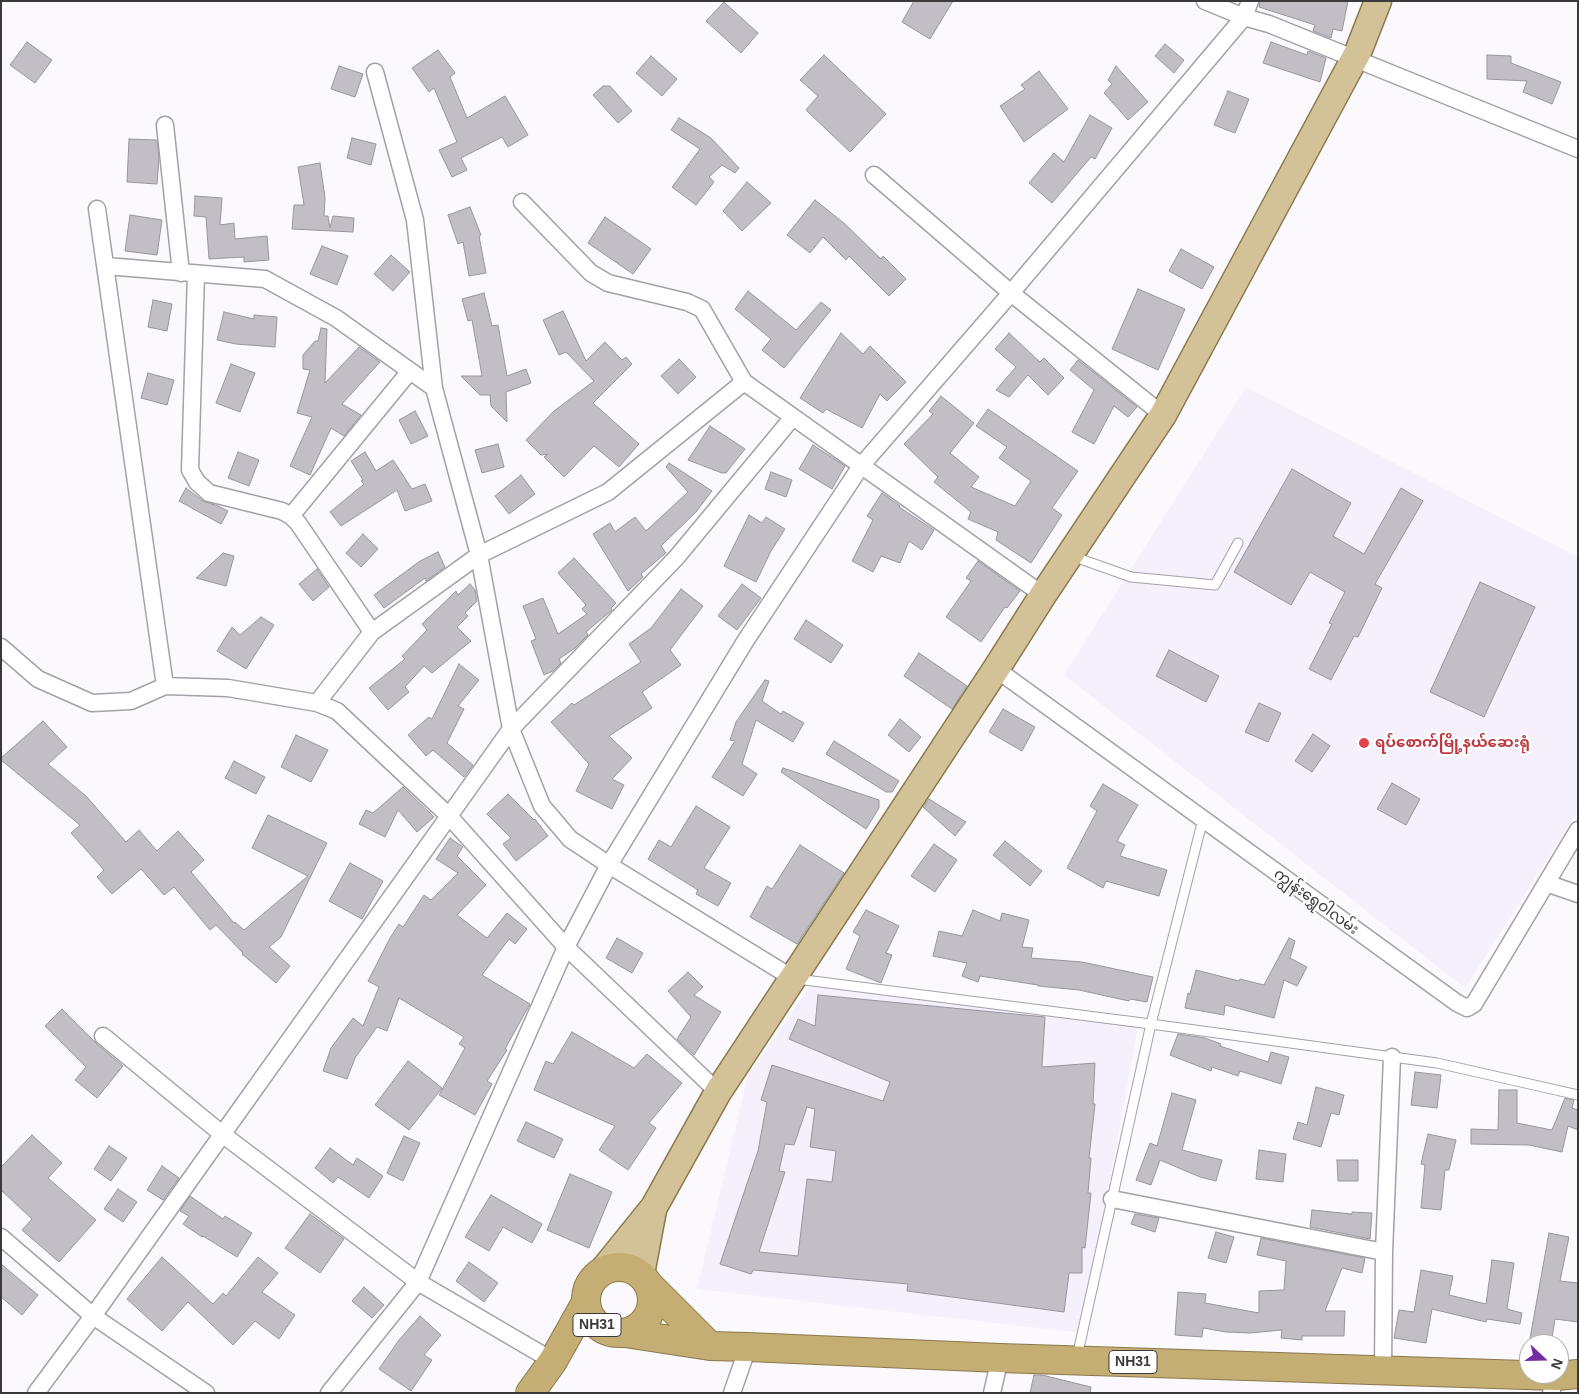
<!DOCTYPE html>
<html>
<head>
<meta charset="utf-8">
<style>
  body { margin:0 }
  #map { position:relative; width:1579px; height:1394px; overflow:hidden; background:#fcf9fe; font-family:Arial,sans-serif }
  canvas { display:block }
  .frame { position:absolute; inset:0; border:2px solid #3b393c; pointer-events:none }
  .north { position:absolute; left:1519px; top:1334px; width:50px; height:50px; box-sizing:border-box; background:#fff; border:1px solid #b1b0b1; border-radius:50%; rotate:111deg; font-size:14px; font-weight:700; line-height:20px; text-align:center; color:#3b393c }
  .north::after { content:''; display:block; margin:auto; width:18px; height:22px; background:#722ca0; clip-path:polygon(50% 0,100% 100%,50% 72%,0 100%) }
</style>
</head>
<body>
<div id="map">
<canvas width="1579" height="1394"></canvas>
<div class="frame"></div>
<div class="north">N</div>
</div>
<script>
const c = document.querySelector('canvas').getContext('2d');
c.lineJoin = 'round';
function fillPath(path, color) { c.fillStyle = color; c.fill(path, 'evenodd'); }
const toPath = rows => new Path2D(rows.map(r => 'M' + r).join(''));
function stroke(path, color, width, dash) { c.strokeStyle = color; c.lineWidth = width; c.lineCap = dash ? 'butt' : 'round'; c.setLineDash(dash || []); c.stroke(path); }
function write(font, color, halo, rows, align = 'center') {
  c.font = font + ' Arial,"Noto Sans Myanmar",sans-serif'; c.lineWidth = 4.5; c.setLineDash([]); c.textBaseline = 'middle'; c.strokeStyle = halo; c.fillStyle = color; for (const [text, x, y, turn = 0] of rows) {
    c.save(); c.translate(x, y); c.rotate((+turn || 0) * Math.PI / 180); c.textAlign = isNaN(turn) ? turn : align; if (halo) c.strokeText(text, 0, 0); c.fillText(text, 0, 0); c.restore();
  }
}
fillPath(toPath([
  [1246,387,1578,557,1578,811,1465,988,1064,675],
  [811,984,1140,1017,1082,1333,697,1289,748,1075]
]), '#f6f0fd');
const building = toPath([
  [914,1,953,1,930,39,902,22,914,1],
  [1260,1,1348,1,1342,31,1333,29,1331,38,1313,31,1315,25,1259,7,1260,1],
  [724,2,758,33,741,53,706,21,724,2],
  [27,42,52,60,35,83,10,65,27,42],
  [1271,42,1307,55,1308,51,1326,58,1320,82,1263,63,1271,42],
  [1165,44,1184,60,1174,73,1155,56,1165,44],
  [438,50,455,73,450,77,467,118,505,96,528,135,508,147,502,137,461,158,467,170,452,177,439,150,457,142,434,88,429,92,412,68,438,50],
  [824,55,886,114,850,152,806,110,818,96,800,80,824,55],
  [1487,55,1511,56,1511,63,1561,82,1552,104,1523,92,1527,81,1487,79,1487,55],
  [651,56,677,79,662,96,636,73,651,56],
  [339,66,363,74,355,97,331,89,339,66],
  [1116,66,1148,102,1128,120,1104,93,1112,84,1108,80,1116,66],
  [1039,71,1068,109,1024,142,1000,106,1025,89,1021,85,1039,71],
  [603,86,610,86,632,111,618,123,593,95,603,86],
  [1228,91,1249,99,1235,133,1214,125,1228,91],
  [1090,115,1112,128,1095,159,1091,157,1052,203,1029,183,1054,153,1064,162,1090,115],
  [679,118,711,138,739,168,735,173,722,165,709,177,714,182,696,205,672,187,700,149,671,130,679,118],
  [352,138,376,144,371,165,347,158,352,138],
  [129,139,157,140,159,158,157,184,127,182,129,139],
  [320,163,325,198,324,216,328,216,330,228,333,216,354,218,353,232,292,229,294,205,304,205,298,167,320,163],
  [747,182,771,203,742,231,723,211,747,182],
  [195,196,222,198,220,225,234,223,235,239,267,236,269,260,244,262,244,257,209,259,206,217,194,216,195,196],
  [815,200,845,224,881,259,883,256,906,279,889,296,849,256,846,260,823,237,810,253,787,235,815,200],
  [470,207,481,235,479,236,486,273,469,276,463,242,458,244,448,215,470,207],
  [130,215,162,220,157,255,125,251,130,215],
  [605,217,651,249,633,274,588,243,605,217],
  [322,246,348,256,337,285,310,274,322,246],
  [1181,249,1214,267,1202,289,1169,271,1181,249],
  [391,255,410,272,393,291,374,274,391,255],
  [1138,289,1185,309,1158,370,1112,349,1138,289],
  [748,291,796,330,821,302,831,310,784,368,762,350,771,339,735,309,748,291],
  [484,293,492,326,498,325,507,376,526,369,531,383,506,392,507,422,491,406,490,395,480,395,461,376,482,376,472,320,468,321,462,299,484,293],
  [153,300,172,304,167,331,148,327,153,300],
  [563,311,586,361,605,342,622,360,626,357,632,364,593,403,639,444,619,467,594,446,564,477,544,457,548,454,541,455,526,440,554,411,594,381,566,352,559,355,543,320,563,311],
  [224,312,254,319,254,315,277,317,275,347,236,344,217,340,224,312],
  [321,328,327,329,325,383,359,347,380,362,342,404,361,415,344,436,331,428,310,475,290,466,312,417,297,413,310,370,303,369,303,355,315,341,318,341,321,328],
  [841,333,863,354,870,346,906,382,887,401,880,394,862,428,826,409,823,413,800,398,841,333],
  [1009,333,1040,362,1044,358,1064,378,1048,395,1028,375,1009,397,996,390,1016,367,995,349,1009,333],
  [679,359,696,377,678,394,661,376,679,359],
  [1078,360,1137,407,1128,417,1114,406,1094,444,1072,432,1094,390,1070,370,1078,360],
  [231,364,255,373,240,412,216,403,231,364],
  [148,373,174,380,167,405,141,398,148,373],
  [941,396,974,423,950,453,979,477,971,487,1015,506,1031,481,999,458,1007,447,976,426,988,409,1078,471,1052,508,1062,515,1031,563,996,540,998,532,968,519,971,512,934,482,938,477,904,444,933,414,929,411,941,396],
  [415,411,428,436,411,444,399,420,415,411],
  [710,426,745,449,726,473,722,473,688,460,710,426],
  [498,444,504,467,482,473,475,450,498,444],
  [813,445,845,466,832,489,799,469,813,445],
  [238,452,259,460,249,486,228,478,238,452],
  [365,452,376,471,393,460,412,489,425,484,432,501,405,511,397,490,341,526,330,512,364,484,361,481,363,480,351,461,365,452],
  [669,463,712,491,696,512,661,546,666,553,641,574,643,577,628,591,593,534,610,523,615,532,635,517,646,531,688,492,666,467,669,463],
  [1292,469,1351,503,1333,536,1364,554,1401,488,1423,501,1375,584,1382,588,1358,637,1354,636,1331,680,1309,669,1332,624,1329,623,1345,592,1310,572,1291,605,1234,572,1292,469],
  [771,472,792,480,786,497,765,489,771,472],
  [521,475,535,494,509,514,495,496,521,475],
  [186,488,203,501,218,506,228,511,221,524,179,501,186,488],
  [882,493,900,506,899,507,934,530,922,550,909,541,900,563,881,556,873,572,852,561,873,520,867,516,882,493],
  [749,515,762,523,766,517,785,529,771,551,756,582,724,566,749,515],
  [363,534,378,549,361,567,346,553,363,534],
  [438,552,445,567,426,581,425,578,384,608,374,595,420,561,438,552],
  [223,553,234,556,226,586,196,578,223,553],
  [574,558,616,603,611,608,612,610,586,632,588,635,575,648,559,659,561,663,553,671,544,675,531,641,536,639,523,606,543,598,558,634,587,614,582,609,586,605,558,573,574,558],
  [978,561,1020,591,1007,608,1005,607,981,642,946,617,971,581,966,578,978,561],
  [317,569,329,587,313,601,299,584,317,569],
  [1480,582,1535,607,1484,717,1430,692,1480,582],
  [470,584,475,590,477,601,465,613,468,616,457,627,471,641,432,673,424,666,405,687,409,692,388,710,369,688,405,659,402,656,427,630,422,624,456,591,458,595,470,584],
  [742,584,761,598,737,630,718,616,742,584],
  [681,589,703,606,670,650,681,665,642,692,652,708,609,736,632,758,612,779,624,785,612,809,576,791,589,764,551,722,572,703,574,705,641,662,629,644,651,628,681,589],
  [261,617,274,625,246,669,217,651,232,627,240,635,261,617],
  [806,620,843,645,831,663,794,639,806,620],
  [1169,650,1219,676,1206,702,1156,676,1169,650],
  [919,653,967,686,952,709,904,676,919,653],
  [459,664,479,680,458,706,464,709,447,743,473,765,464,777,433,750,426,756,408,735,429,717,432,719,459,664],
  [765,680,769,681,762,701,781,714,783,711,804,723,793,742,756,720,742,764,757,774,743,796,712,777,735,741,730,740,736,722,765,680],
  [1259,703,1281,713,1268,742,1245,732,1259,703],
  [1003,709,1035,727,1022,751,989,732,1003,709],
  [900,719,921,737,909,752,888,735,900,719],
  [43,721,67,747,48,764,87,797,126,842,139,830,157,851,178,831,204,860,191,872,234,923,235,922,244,930,308,876,252,848,268,815,327,843,281,937,269,947,290,966,276,983,242,954,243,953,216,925,210,930,174,887,164,895,141,869,112,894,97,877,104,870,71,833,80,825,1,760,1,758,43,721],
  [1313,734,1330,746,1312,772,1295,761,1313,734],
  [296,735,328,750,311,782,281,767,296,735],
  [834,741,899,781,892,792,886,792,826,754,834,741],
  [234,761,265,777,256,794,225,778,234,761],
  [783,768,879,800,879,808,866,829,781,772,783,768],
  [1392,783,1420,799,1406,825,1377,809,1392,783],
  [1103,784,1138,805,1117,841,1125,845,1120,856,1167,870,1159,896,1106,881,1103,888,1067,868,1097,811,1090,806,1103,784],
  [403,787,434,817,417,832,398,810,385,837,359,824,366,810,373,813,403,787],
  [508,794,534,820,535,819,548,836,516,861,503,844,511,838,487,814,508,794],
  [929,799,966,822,955,836,923,807,929,799],
  [696,806,730,827,704,868,731,883,718,906,696,894,698,890,648,859,659,840,671,847,696,806],
  [450,838,463,847,457,856,486,885,457,915,487,938,507,913,527,929,515,944,509,939,482,975,530,1004,505,1049,507,1050,487,1081,492,1084,475,1115,439,1095,465,1048,459,1044,464,1037,399,998,387,1031,377,1027,355,1058,347,1079,323,1071,331,1048,353,1018,363,1026,379,987,368,981,390,938,399,924,403,927,424,895,431,900,458,873,436,859,450,838],
  [1005,841,1042,871,1030,886,993,855,1005,841],
  [934,844,957,860,935,892,911,876,934,844],
  [800,845,844,873,797,944,750,917,767,886,772,889,800,845],
  [350,863,383,881,362,919,329,901,350,863],
  [866,910,899,926,886,953,892,955,881,983,846,969,860,936,853,932,866,910],
  [973,910,1000,921,1002,913,1029,920,1022,947,1033,948,1031,958,1082,962,1153,977,1147,1002,1130,999,1129,1001,1079,990,1038,986,1038,985,980,976,978,982,962,976,967,963,933,956,939,931,962,936,973,910],
  [617,938,643,953,632,973,606,958,617,938],
  [1289,938,1295,941,1290,958,1307,967,1297,986,1284,980,1274,1018,1225,1005,1224,1015,1185,1008,1188,993,1190,994,1196,970,1239,981,1240,979,1264,985,1289,938],
  [688,972,703,987,694,995,721,1012,694,1055,677,1039,691,1017,668,991,688,972],
  [818,995,1045,1017,1042,1067,1095,1063,1093,1104,1095,1104,1089,1158,1091,1158,1088,1193,1091,1193,1085,1248,1082,1247,1082,1273,1069,1273,1064,1312,907,1291,908,1284,753,1270,751,1274,720,1264,758,1151,767,1102,761,1100,772,1065,883,1101,890,1082,789,1039,798,1019,815,1026,818,995],
  [807,1107,815,1109,810,1147,836,1151,832,1182,807,1179,798,1256,759,1252,785,1172,779,1171,785,1144,794,1145,807,1107],
  [62,1009,97,1044,123,1066,97,1098,75,1080,86,1067,45,1026,62,1009],
  [572,1032,634,1068,647,1054,682,1083,649,1123,656,1128,628,1170,599,1150,615,1126,534,1090,546,1061,553,1064,572,1032],
  [1178,1034,1205,1038,1221,1044,1220,1046,1268,1062,1271,1052,1289,1057,1281,1084,1240,1071,1238,1076,1212,1067,1211,1071,1170,1055,1178,1034],
  [408,1061,442,1088,409,1130,375,1105,408,1061],
  [1415,1072,1441,1075,1437,1108,1411,1105,1415,1072],
  [1316,1087,1344,1095,1339,1115,1331,1113,1321,1147,1293,1139,1298,1122,1307,1125,1316,1087],
  [1499,1090,1517,1090,1517,1123,1552,1130,1565,1098,1574,1100,1572,1108,1578,1110,1578,1130,1568,1126,1562,1152,1529,1145,1471,1144,1471,1129,1498,1130,1499,1090],
  [1172,1093,1196,1100,1182,1150,1222,1160,1216,1181,1200,1177,1160,1160,1151,1185,1136,1180,1150,1143,1157,1146,1172,1093],
  [526,1122,563,1139,554,1158,517,1141,526,1122],
  [1428,1134,1456,1140,1449,1170,1445,1170,1441,1210,1421,1208,1425,1165,1421,1164,1428,1134],
  [32,1135,62,1163,48,1178,96,1220,59,1262,22,1230,32,1219,1,1190,1,1167,32,1135],
  [404,1136,420,1143,403,1181,387,1173,404,1136],
  [109,1146,127,1158,111,1181,94,1169,109,1146],
  [330,1148,353,1165,357,1158,383,1176,369,1198,338,1177,333,1183,315,1168,330,1148],
  [1259,1150,1286,1154,1283,1182,1256,1179,1259,1150],
  [1337,1160,1358,1160,1358,1181,1338,1181,1337,1160],
  [162,1166,179,1178,163,1200,147,1190,162,1166],
  [570,1174,612,1192,589,1248,547,1230,570,1174],
  [118,1189,137,1202,123,1222,104,1209,118,1189],
  [491,1195,542,1224,532,1243,503,1227,489,1251,465,1237,491,1195],
  [190,1196,223,1219,225,1216,252,1233,237,1257,203,1236,202,1237,183,1224,189,1216,180,1211,190,1196],
  [1312,1210,1352,1214,1352,1212,1372,1213,1370,1239,1310,1227,1312,1210],
  [310,1214,344,1239,320,1273,285,1248,310,1214],
  [1135,1214,1159,1218,1155,1232,1131,1224,1135,1214],
  [1216,1232,1234,1237,1226,1263,1208,1258,1216,1232],
  [1549,1233,1569,1237,1560,1281,1578,1283,1578,1322,1555,1319,1551,1344,1529,1344,1549,1233],
  [1261,1238,1365,1258,1362,1273,1342,1268,1325,1311,1345,1311,1344,1336,1302,1336,1302,1340,1281,1338,1282,1330,1250,1333,1226,1332,1203,1328,1202,1337,1175,1335,1178,1292,1206,1294,1205,1303,1259,1313,1259,1291,1284,1290,1286,1261,1257,1255,1261,1238],
  [162,1257,213,1304,223,1293,226,1296,258,1257,278,1273,262,1292,295,1315,279,1339,255,1321,233,1345,188,1302,162,1331,127,1299,162,1257],
  [1492,1260,1514,1263,1507,1309,1522,1313,1520,1324,1487,1319,1486,1322,1432,1309,1426,1343,1394,1338,1399,1310,1414,1312,1421,1270,1453,1276,1449,1295,1486,1304,1492,1260],
  [469,1262,498,1283,484,1302,456,1281,469,1262],
  [1,1264,38,1295,22,1315,1,1297,1,1264],
  [364,1287,384,1305,372,1318,352,1301,364,1287],
  [420,1316,441,1335,424,1355,432,1360,411,1391,379,1369,399,1340,420,1316],
  [1034,1375,1042,1375,1091,1387,1090,1393,1030,1393,1034,1375]
]);
fillPath(building, '#c2bec6');
stroke(building, '#99959d', 1);
const service = toPath([
  [1072,556,1131,577,1215,585,1238,543],
  [797,979,1151,1024,1437,1063,1578,1095],
  [1077,1357,1151,1024,1203,819]
]);
const minor = toPath([
  [1205,1,1244,17,1269,24,1578,149],
  [375,72,415,220,434,388,479,555,511,729,542,806,570,839,609,865,794,979],
  [165,125,181,273],
  [874,175,1011,293,1163,415],
  [522,202,591,273,608,283,687,302,702,309,744,382,1043,595],
  [97,209,165,686],
  [106,266,265,279,336,318,434,388],
  [196,274,190,470,197,482,209,493,282,511,291,516,298,523,372,632],
  [291,516,410,371],
  [1,647,38,679,92,703,131,701,165,686,228,688,317,703,337,711,449,816,566,947,718,1092],
  [996,669,1457,1003,1467,1008,1474,1004,1578,830],
  [317,703,372,632,479,555,608,492,744,382],
  [1546,883,1578,894],
  [103,1036,222,1134,418,1282,553,1361],
  [1112,1199,1384,1252],
  [1,1237,93,1316,206,1393],
  [1383,1370,1384,1252,1392,1057],
  [36,1393,93,1316,511,729,676,558,793,417],
  [329,1393,418,1282,566,947,609,865,746,640,861,466,1011,293,1244,17,1250,1],
  [732,1393,748,1347],
  [992,1393,1000,1358],
  [1551,1393,1556,1376]
]);
const primary = toPath([
  [604,1269,654,1207,718,1092,996,669,1043,595,1163,415,1358,52,1378,1],
  [641,1274,653,1210]
]);
const trunk = toPath([
  '586 1300a33 33 0 1 1 66 0a33 33 0 1 1-66 0Z',
  [650,1286,710,1346],
  [625,1333,710,1346,748,1347,1000,1358,1556,1376,1578,1374],
  [530,1393,553,1361,585,1304]
]);
stroke(service, '#a4a0a8', 11);
stroke(minor, '#a4a0a8', 19);
stroke(primary, '#8b784a', 29);
stroke(trunk, '#8b784a', 30);
stroke(service, '#fff', 9);
stroke(minor, '#fff', 16);
stroke(primary, '#d3c297', 26);
stroke(trunk, '#c4ae74', 28);
for (const [x, y, r, color] of [
  [1364,743,6,"#e0444e"]
]) { const dot = new Path2D(); dot.arc(x, y, r, 0, 2 * Math.PI); c.fillStyle = color; c.fill(dot); stroke(dot, '#fff', 2); }
for (const [x, y, w] of [
  [597,1325,48],
  [1133,1362,48]
]) { const box = new Path2D(); box.roundRect(x - w / 2, y - 11.5, w, 23, 4); c.fillStyle = '#fff'; c.fill(box); stroke(box, '#3b393c', 1); }
write('bold 14px', '#3b393c', null, [
  ["NH31",597,1325],
  ["NH31",1133,1362]
]);
write('bold 15px', '#be3a42', '#fff', [
  ["ရပ်စောက်မြို့နယ်ဆေးရုံ",1375,743]
], 'left');
write('15px', '#3b393c', '#fff', [
  ["ကျွန်းရွှေဝါလမ်း",1316,902,36]
]);
</script>
</body>
</html>
